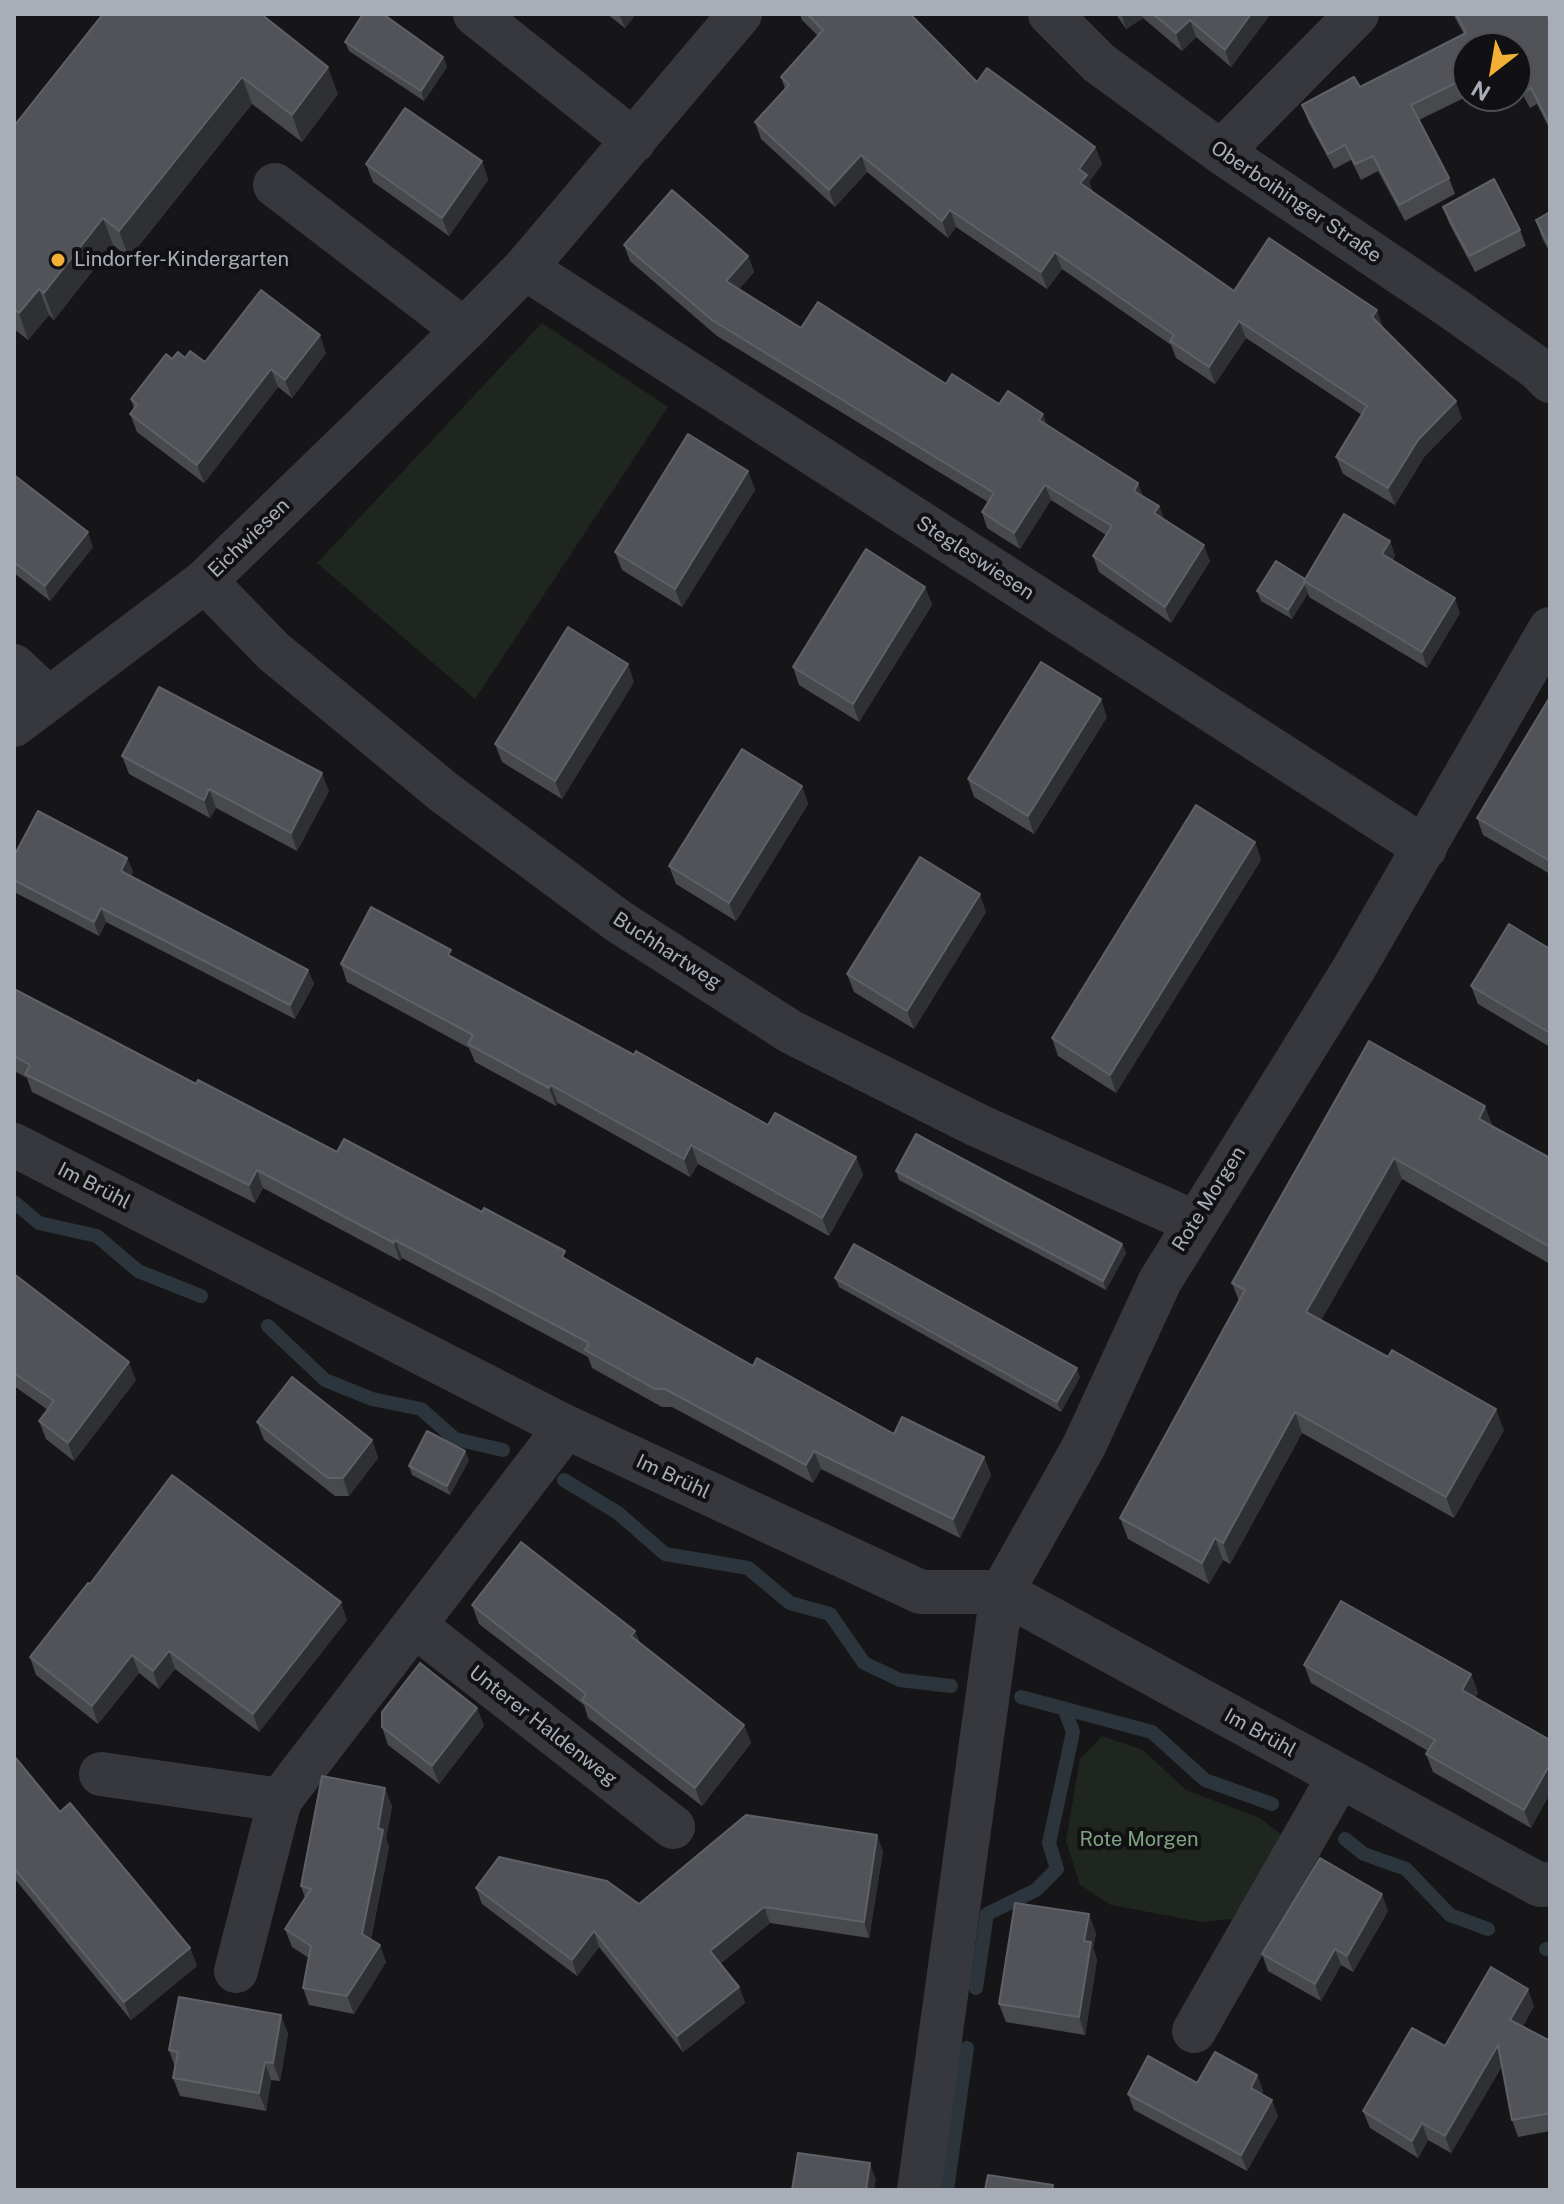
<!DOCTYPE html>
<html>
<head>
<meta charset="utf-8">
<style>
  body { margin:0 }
  #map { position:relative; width:1564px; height:2204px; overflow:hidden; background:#161618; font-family:"Public Sans",sans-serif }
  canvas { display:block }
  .frame { position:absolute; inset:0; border:16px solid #a8adb8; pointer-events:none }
  .north { position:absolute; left:1452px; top:32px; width:80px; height:80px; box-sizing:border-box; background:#111113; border:2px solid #4d4f55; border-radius:50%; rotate:211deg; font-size:22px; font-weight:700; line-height:32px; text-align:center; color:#a8adb8 }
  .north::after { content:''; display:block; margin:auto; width:28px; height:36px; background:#f2b134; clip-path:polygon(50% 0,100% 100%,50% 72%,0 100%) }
</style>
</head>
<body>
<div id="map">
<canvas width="1564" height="2204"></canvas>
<div class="frame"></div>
<div class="north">N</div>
</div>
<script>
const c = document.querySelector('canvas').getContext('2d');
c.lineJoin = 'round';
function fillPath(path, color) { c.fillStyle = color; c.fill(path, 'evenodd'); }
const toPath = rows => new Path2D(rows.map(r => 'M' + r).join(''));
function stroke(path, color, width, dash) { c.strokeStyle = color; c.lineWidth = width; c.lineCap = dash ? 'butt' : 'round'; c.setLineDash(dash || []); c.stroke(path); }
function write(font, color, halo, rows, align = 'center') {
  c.font = font + ' "Public Sans",sans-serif'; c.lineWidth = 8; c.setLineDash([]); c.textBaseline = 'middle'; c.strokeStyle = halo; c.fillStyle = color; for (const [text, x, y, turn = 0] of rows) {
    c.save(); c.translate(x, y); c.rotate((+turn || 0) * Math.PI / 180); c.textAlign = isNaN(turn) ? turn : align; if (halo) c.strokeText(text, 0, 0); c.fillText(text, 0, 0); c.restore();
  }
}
fillPath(toPath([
  [542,323,668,407,475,699,317,563],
  [1102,1736,1143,1750,1186,1790,1258,1817,1285,1837,1240,1918,1202,1922,1111,1905,1080,1885,1066,1841,1080,1759]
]), '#1e261f');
stroke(toPath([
  [14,1202,39,1223,97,1236,138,1271,201,1296],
  [268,1326,325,1380,372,1399,421,1409,455,1439,503,1450],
  [564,1480,618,1513,665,1554,748,1568,790,1603,830,1614,864,1663,900,1680,951,1686],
  [1021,1697,1152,1732,1205,1780,1272,1804],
  [1345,1839,1364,1854,1406,1869,1450,1915,1488,1929],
  [1546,1949,1550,1948],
  [976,1988,987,1914,1036,1890,1057,1869,1049,1843,1073,1732,1064,1708],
  [947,2190,967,2048]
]), '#2c353c', 14);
stroke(toPath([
  [475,14,634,141],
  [1050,14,1099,63,1221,152,1451,307,1537,368,1550,381],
  [1221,152,1357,14],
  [275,185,464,330],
  [525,268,1425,848],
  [205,581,273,651,445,793,618,921,791,1032,979,1126,1194,1222],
  [14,666,49,699],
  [14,725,205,581,464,330,525,268,740,14],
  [14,1145,566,1427,921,1592,1002,1592,1540,1885,1550,1884],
  [414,1625,673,1827],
  [101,1774,280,1800,566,1427],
  [236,1971,280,1800],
  [1194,2031,1339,1777],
  [919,2190,1002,1592,1084,1446,1160,1281,1353,970,1550,629]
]), '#37383d', 44);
fillPath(toPath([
  [103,14,338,94,302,142,252,104,129,258,113,245,54,320,49,315,28,340,14,329,14,126],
  [607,14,636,14,625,28],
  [800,14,910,14,977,82,1095,147,1102,164,1089,182,1093,192,1234,291,1383,327,1462,418,1424,457,1395,505,1343,474,1336,457,1362,415,1246,338,1215,384,1176,358,1171,345,1062,269,1047,289,956,227,948,238,867,172,835,207,761,139,755,122,785,89,781,77,818,36,802,20],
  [1116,14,1268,14,1269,16,1231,67,1196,37,1182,51,1143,18,1126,29],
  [1453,14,1546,14,1550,21,1550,130,1537,104,1530,108,1516,82,1516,48,1468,48,1468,96,1419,120,1449,178,1455,194,1405,221,1378,171,1361,180,1351,160,1334,169,1308,121,1302,105,1360,87,1464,34],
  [345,42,443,57,447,67,424,101,349,51],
  [482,161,488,180,449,236,373,182,366,164],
  [1443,207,1520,230,1526,246,1475,272,1449,223],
  [1550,212,1550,253,1542,238,1536,220],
  [624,245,748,256,754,272,739,289,801,328,946,384,999,404,1048,425,1143,496,1159,506,1164,519,1210,561,1171,623,1099,572,1093,556,1106,535,1051,500,1020,549,987,528,982,512,988,502,717,336,630,261],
  [326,353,292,398,278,387,204,483,137,432,130,414,134,409,131,399,172,359,185,358,205,362],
  [748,471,755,490,682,607,622,570,615,552],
  [14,475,93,547,50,601,14,573],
  [1390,541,1395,556,1393,560,1460,613,1427,668,1309,597,1308,593,1292,619,1261,601,1257,591,1305,579],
  [925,587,932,605,859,722,799,685,793,667],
  [634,682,562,799,502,762,495,744],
  [1550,697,1550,874,1483,835,1477,818],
  [1107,717,1034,834,974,797,968,779],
  [122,756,329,791,297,851,216,808,210,818,129,774],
  [802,786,808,804,736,921,676,884,669,866],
  [1255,842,1261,860,1116,1093,1058,1056,1052,1038],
  [14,856,127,858,133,872,131,876,308,970,314,984,295,1019,106,922,99,936,14,892],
  [986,912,914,1029,854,992,847,974],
  [1550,949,1550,1047,1478,1004,1471,986],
  [454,959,768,1125,856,1157,863,1175,829,1236,698,1164,690,1177,558,1103,556,1106,475,1062,469,1048,347,982,341,964],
  [14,989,196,1084,569,1261,753,1366,894,1434,984,1457,991,1475,960,1538,821,1469,813,1483,672,1407,662,1407,592,1368,588,1357,402,1258,400,1261,263,1188,255,1203,32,1092,27,1078,14,1071],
  [1369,1041,1493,1126,1550,1158,1550,1264,1402,1179,1321,1320,1504,1430,1454,1518,1302,1433,1230,1564,1223,1560,1209,1584,1128,1539,1120,1518,1239,1301,1232,1283],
  [896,1171,1122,1244,1126,1253,1106,1290,899,1180],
  [14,1274,136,1380,74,1461,46,1439,39,1421,48,1410,14,1386],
  [835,1278,1080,1377,1061,1412,839,1287],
  [257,1422,372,1440,378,1458,349,1496,335,1496,264,1440],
  [465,1451,469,1460,450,1495,412,1475,409,1466],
  [90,1584,347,1620,259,1732,175,1669,159,1689,139,1673,98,1724,36,1675,30,1657],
  [472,1605,635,1631,640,1643,744,1725,751,1743,702,1806,588,1718,584,1705,479,1624],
  [1304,1665,1471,1674,1478,1693,1475,1697,1550,1740,1531,1828,1433,1772,1426,1754,1428,1751,1311,1683],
  [477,1708,484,1726,439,1784,388,1745,382,1727],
  [14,1756,60,1812,190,1948,197,1966,131,2020,14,1878],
  [392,1806,386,1838,389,1847,371,1939,386,1962,354,2014,309,2005,303,1988,309,1958,292,1947,285,1929,305,1898,301,1886],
  [883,1851,869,1938,770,1923,720,1964,739,1987,745,2003,683,2052,599,1947,577,1976,482,1904,476,1888,639,1904],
  [1388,1911,1353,1972,1341,1965,1321,2001,1268,1971,1262,1954],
  [1096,1933,1093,1948,1097,1960,1085,2035,1006,2022,999,2004],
  [1534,2006,1523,2026,1550,2041,1550,2131,1518,2137,1512,2120,1502,2066,1451,2153,1428,2140,1418,2158,1370,2128,1363,2111,1445,2046],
  [288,2033,280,2081,271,2080,266,2111,180,2096,173,2078,175,2067,169,2050],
  [1257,2075,1263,2091,1262,2094,1278,2116,1247,2171,1134,2110,1128,2094]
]), '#47494d');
fillPath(toPath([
  [619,14,636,14,625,28],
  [1121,14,1141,14,1143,18,1126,29],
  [1251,14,1268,14,1269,16,1231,67,1225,50],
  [1190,20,1196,37,1182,51,1176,33],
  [443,57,447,67,424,101,421,91],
  [328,67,338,94,302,142,292,115],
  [242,77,252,104,129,258,119,231],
  [1095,147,1102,164,1089,182,1093,192,1080,183,1079,169],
  [861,155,867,172,835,207,829,190],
  [482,161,488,180,449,236,442,218],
  [950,210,956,227,948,238,942,221],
  [103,218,113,245,54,320,44,293],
  [1055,252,1062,269,1047,289,1041,272],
  [748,256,754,272,732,297,726,281],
  [39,289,49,315,28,340,19,313],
  [1377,310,1383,327,1372,317],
  [1239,321,1246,338,1215,384,1209,367],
  [320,335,326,353,292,398,285,380],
  [271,369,278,387,204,483,197,465],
  [1456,401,1462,418,1424,457,1395,505,1388,488,1418,440],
  [1043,414,1049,429,1039,420],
  [748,471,755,490,682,607,675,589],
  [1138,483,1144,499,1134,491],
  [1045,485,1051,500,1020,549,1014,533],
  [1159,506,1165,522,1154,513],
  [88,532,93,547,50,601,45,586],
  [1390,541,1395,556,1387,569,1382,554],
  [1204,545,1210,561,1171,623,1165,607],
  [1304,584,1308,593,1292,619,1288,610],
  [925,587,932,605,859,722,853,704],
  [1455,598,1460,613,1427,668,1422,652],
  [628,664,634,682,562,799,555,781],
  [1101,699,1107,717,1034,834,1028,816],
  [322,773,329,791,297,851,291,833],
  [802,786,808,804,736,921,729,903],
  [209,789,216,808,210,818,204,800],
  [1255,842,1261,860,1116,1093,1110,1075],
  [127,858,133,872,126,885,121,871],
  [980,894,986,912,914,1029,907,1011],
  [101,908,106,922,99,936,94,922],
  [308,970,314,984,295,1019,290,1005],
  [551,1085,558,1103,556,1106,549,1088],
  [1485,1106,1493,1127,1479,1119],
  [691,1145,698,1164,690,1177,684,1159],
  [856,1157,863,1175,829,1236,822,1218],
  [1394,1158,1402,1179,1314,1333,1306,1312],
  [257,1170,263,1188,255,1203,249,1185],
  [395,1240,402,1258,400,1261,394,1243],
  [1122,1244,1126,1253,1106,1290,1103,1281],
  [129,1362,136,1380,74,1461,68,1443],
  [1077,1368,1080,1377,1061,1412,1057,1402],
  [1496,1409,1504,1430,1454,1518,1446,1497],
  [1295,1412,1302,1433,1230,1564,1223,1543],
  [372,1440,378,1458,349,1496,343,1478],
  [465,1451,469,1460,450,1495,447,1486],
  [814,1451,821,1469,813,1483,806,1465],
  [984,1457,991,1475,960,1538,953,1519],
  [1215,1538,1223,1560,1209,1584,1202,1563],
  [341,1602,347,1620,259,1732,253,1714],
  [635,1631,642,1649,631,1636],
  [169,1651,175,1669,159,1689,153,1671],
  [132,1655,139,1673,98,1724,92,1706],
  [1471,1674,1478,1693,1469,1708,1462,1690],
  [477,1708,484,1726,439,1784,432,1766],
  [744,1725,751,1743,702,1806,695,1788],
  [1550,1764,1550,1794,1531,1828,1524,1810],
  [385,1788,392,1806,386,1838,389,1847,368,1952,362,1934],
  [877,1835,883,1851,869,1938,864,1922],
  [1382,1894,1388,1911,1353,1972,1347,1956],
  [764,1907,770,1923,716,1967,710,1951],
  [1089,1914,1096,1933,1093,1948,1097,1960,1085,2035,1079,2017,1084,1941],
  [594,1931,599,1947,577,1976,572,1960],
  [380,1945,386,1962,354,2014,347,1996],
  [190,1948,197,1966,131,2020,124,2002],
  [1335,1949,1341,1965,1321,2001,1315,1984],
  [739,1987,745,2003,683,2052,677,2036],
  [1528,1989,1534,2006,1517,2037,1510,2020],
  [281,2015,288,2033,280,2081,273,2063],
  [1498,2045,1504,2062,1451,2153,1445,2136],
  [265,2062,271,2080,266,2111,259,2093],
  [1257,2075,1263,2091,1257,2104,1251,2088],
  [1272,2100,1278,2116,1247,2171,1241,2155],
  [1422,2123,1428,2140,1418,2158,1412,2141],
  [870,2163,876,2180,874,2190,866,2190]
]), '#2f3033');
const building = toPath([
  [103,14,261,14,328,67,292,115,242,77,119,231,103,218,44,293,39,289,19,313,14,309,14,126,103,14],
  [363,14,383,14,443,57,421,91,345,42,363,14],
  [807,14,910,14,977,82,987,68,1095,147,1079,169,1087,175,1080,183,1234,291,1269,238,1377,310,1372,317,1456,401,1418,440,1388,488,1336,457,1367,406,1239,321,1209,367,1170,341,1174,335,1055,252,1041,272,950,210,942,221,861,155,829,190,755,122,789,85,781,77,823,30,807,14],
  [1153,14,1251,14,1225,50,1190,20,1176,33,1153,14],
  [1456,14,1546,14,1550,21,1550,125,1531,88,1524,92,1516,77,1516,48,1468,48,1468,77,1411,105,1449,178,1399,205,1373,156,1355,164,1345,145,1328,154,1302,105,1354,77,1360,87,1466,33,1456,14],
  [405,108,482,161,442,218,366,164,405,108],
  [1494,179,1520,230,1469,256,1443,207,1494,179],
  [672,190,748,256,726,281,801,328,818,302,946,384,952,374,999,404,1008,391,1043,414,1039,420,1138,483,1134,491,1159,506,1154,513,1204,545,1165,607,1093,556,1112,526,1045,485,1014,533,982,512,994,493,712,320,624,245,672,190],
  [1550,212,1550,248,1536,220,1550,212],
  [261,290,320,335,285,380,271,369,197,465,130,414,137,405,131,399,166,354,172,359,178,352,185,358,190,351,205,362,261,290],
  [688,434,748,471,675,589,615,552,688,434],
  [14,475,88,532,45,586,14,562,14,475],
  [1344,514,1390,541,1382,554,1455,598,1422,652,1304,581,1344,514],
  [866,549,925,587,853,704,793,667,866,549],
  [1276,561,1305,579,1304,581,1304,584,1288,610,1257,591,1276,561],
  [568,627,628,664,555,781,495,744,568,627],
  [1041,662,1101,699,1028,816,968,779,1041,662],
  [159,687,322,773,291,833,209,789,204,800,122,756,159,687],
  [1550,697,1550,861,1477,818,1550,697],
  [742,749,802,786,729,903,669,866,742,749],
  [1196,805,1255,842,1110,1075,1052,1038,1196,805],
  [38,811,127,858,121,871,308,970,290,1005,101,908,94,922,14,880,14,856,38,811],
  [920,857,980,894,907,1011,847,974,920,857],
  [371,907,451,950,448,955,634,1055,636,1051,768,1125,775,1113,856,1157,822,1218,691,1145,684,1159,551,1085,549,1088,468,1044,473,1035,341,964,371,907],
  [1509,924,1550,949,1550,1033,1471,986,1509,924],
  [14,989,196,1084,198,1080,337,1152,344,1139,482,1212,484,1208,565,1251,562,1257,753,1366,757,1358,894,1434,902,1417,984,1457,953,1519,814,1451,806,1465,665,1389,655,1389,585,1350,589,1343,395,1240,394,1243,257,1170,249,1185,25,1074,30,1065,14,1056,14,989],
  [1369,1041,1485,1106,1479,1119,1550,1158,1550,1247,1394,1158,1306,1312,1388,1357,1392,1350,1496,1409,1446,1497,1295,1412,1223,1543,1215,1538,1202,1563,1120,1518,1245,1290,1232,1283,1369,1041],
  [916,1134,1122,1244,1103,1281,896,1171,916,1134],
  [854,1244,1077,1368,1057,1402,835,1278,854,1244],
  [14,1274,129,1362,68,1443,39,1421,54,1401,14,1373,14,1274],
  [292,1377,372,1440,343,1478,328,1478,257,1422,292,1377],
  [427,1431,465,1451,447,1486,409,1466,427,1431],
  [172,1475,341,1602,253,1714,169,1651,153,1671,132,1655,92,1706,30,1657,88,1583,90,1584,172,1475],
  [521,1542,635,1631,631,1636,744,1725,695,1788,582,1700,586,1694,472,1605,521,1542],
  [1341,1601,1471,1674,1462,1690,1550,1740,1550,1764,1524,1810,1426,1754,1435,1740,1304,1665,1341,1601],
  [420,1663,477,1708,432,1766,382,1727,382,1712,420,1663],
  [14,1756,60,1812,70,1803,190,1948,124,2002,14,1868,14,1756],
  [322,1776,385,1788,378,1828,383,1830,362,1934,380,1945,347,1996,303,1988,311,1946,285,1929,311,1889,301,1886,322,1776],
  [746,1815,877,1835,864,1922,764,1907,710,1951,739,1987,677,2036,594,1931,572,1960,476,1888,499,1857,607,1881,639,1904,746,1815],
  [1320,1858,1382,1894,1347,1956,1335,1949,1315,1984,1262,1954,1320,1858],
  [1015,1903,1089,1914,1084,1941,1091,1942,1079,2017,999,2004,1015,1903],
  [1491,1967,1528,1989,1510,2020,1550,2041,1550,2113,1512,2120,1498,2045,1445,2136,1422,2123,1412,2141,1363,2111,1412,2028,1445,2046,1491,1967],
  [179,1997,281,2015,273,2063,265,2062,259,2093,173,2078,178,2052,169,2050,179,1997],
  [1215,2052,1257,2075,1251,2088,1272,2100,1241,2155,1128,2094,1148,2056,1197,2083,1215,2052],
  [798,2153,870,2163,866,2190,792,2190,798,2153],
  [988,2175,1053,2185,1052,2190,985,2190,988,2175]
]);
fillPath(building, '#525359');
stroke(building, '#5f6168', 2);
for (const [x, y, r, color] of [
  [58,260,8,"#f2b134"]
]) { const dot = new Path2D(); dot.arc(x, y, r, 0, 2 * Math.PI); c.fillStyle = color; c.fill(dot); stroke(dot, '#111113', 3); }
write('20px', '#a8adb8', '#111113', [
  ["Oberboihinger Straße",1296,202,34],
  ["Eichwiesen",249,538,-44],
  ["Stegleswiesen",975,558,33],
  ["Buchhartweg",667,951,33],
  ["Im Brühl",94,1186,27],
  ["Rote Morgen",1209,1199,-58],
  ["Im Brühl",673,1477,25],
  ["Unterer Haldenweg",543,1726,38],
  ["Im Brühl",1260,1733,29]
]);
write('20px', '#a8adb8', '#111113', [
  ["Lindorfer-Kindergarten",74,260]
], 'left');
write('20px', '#7fa381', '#111113', [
  ["Rote Morgen",1139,1840]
]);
</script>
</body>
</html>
